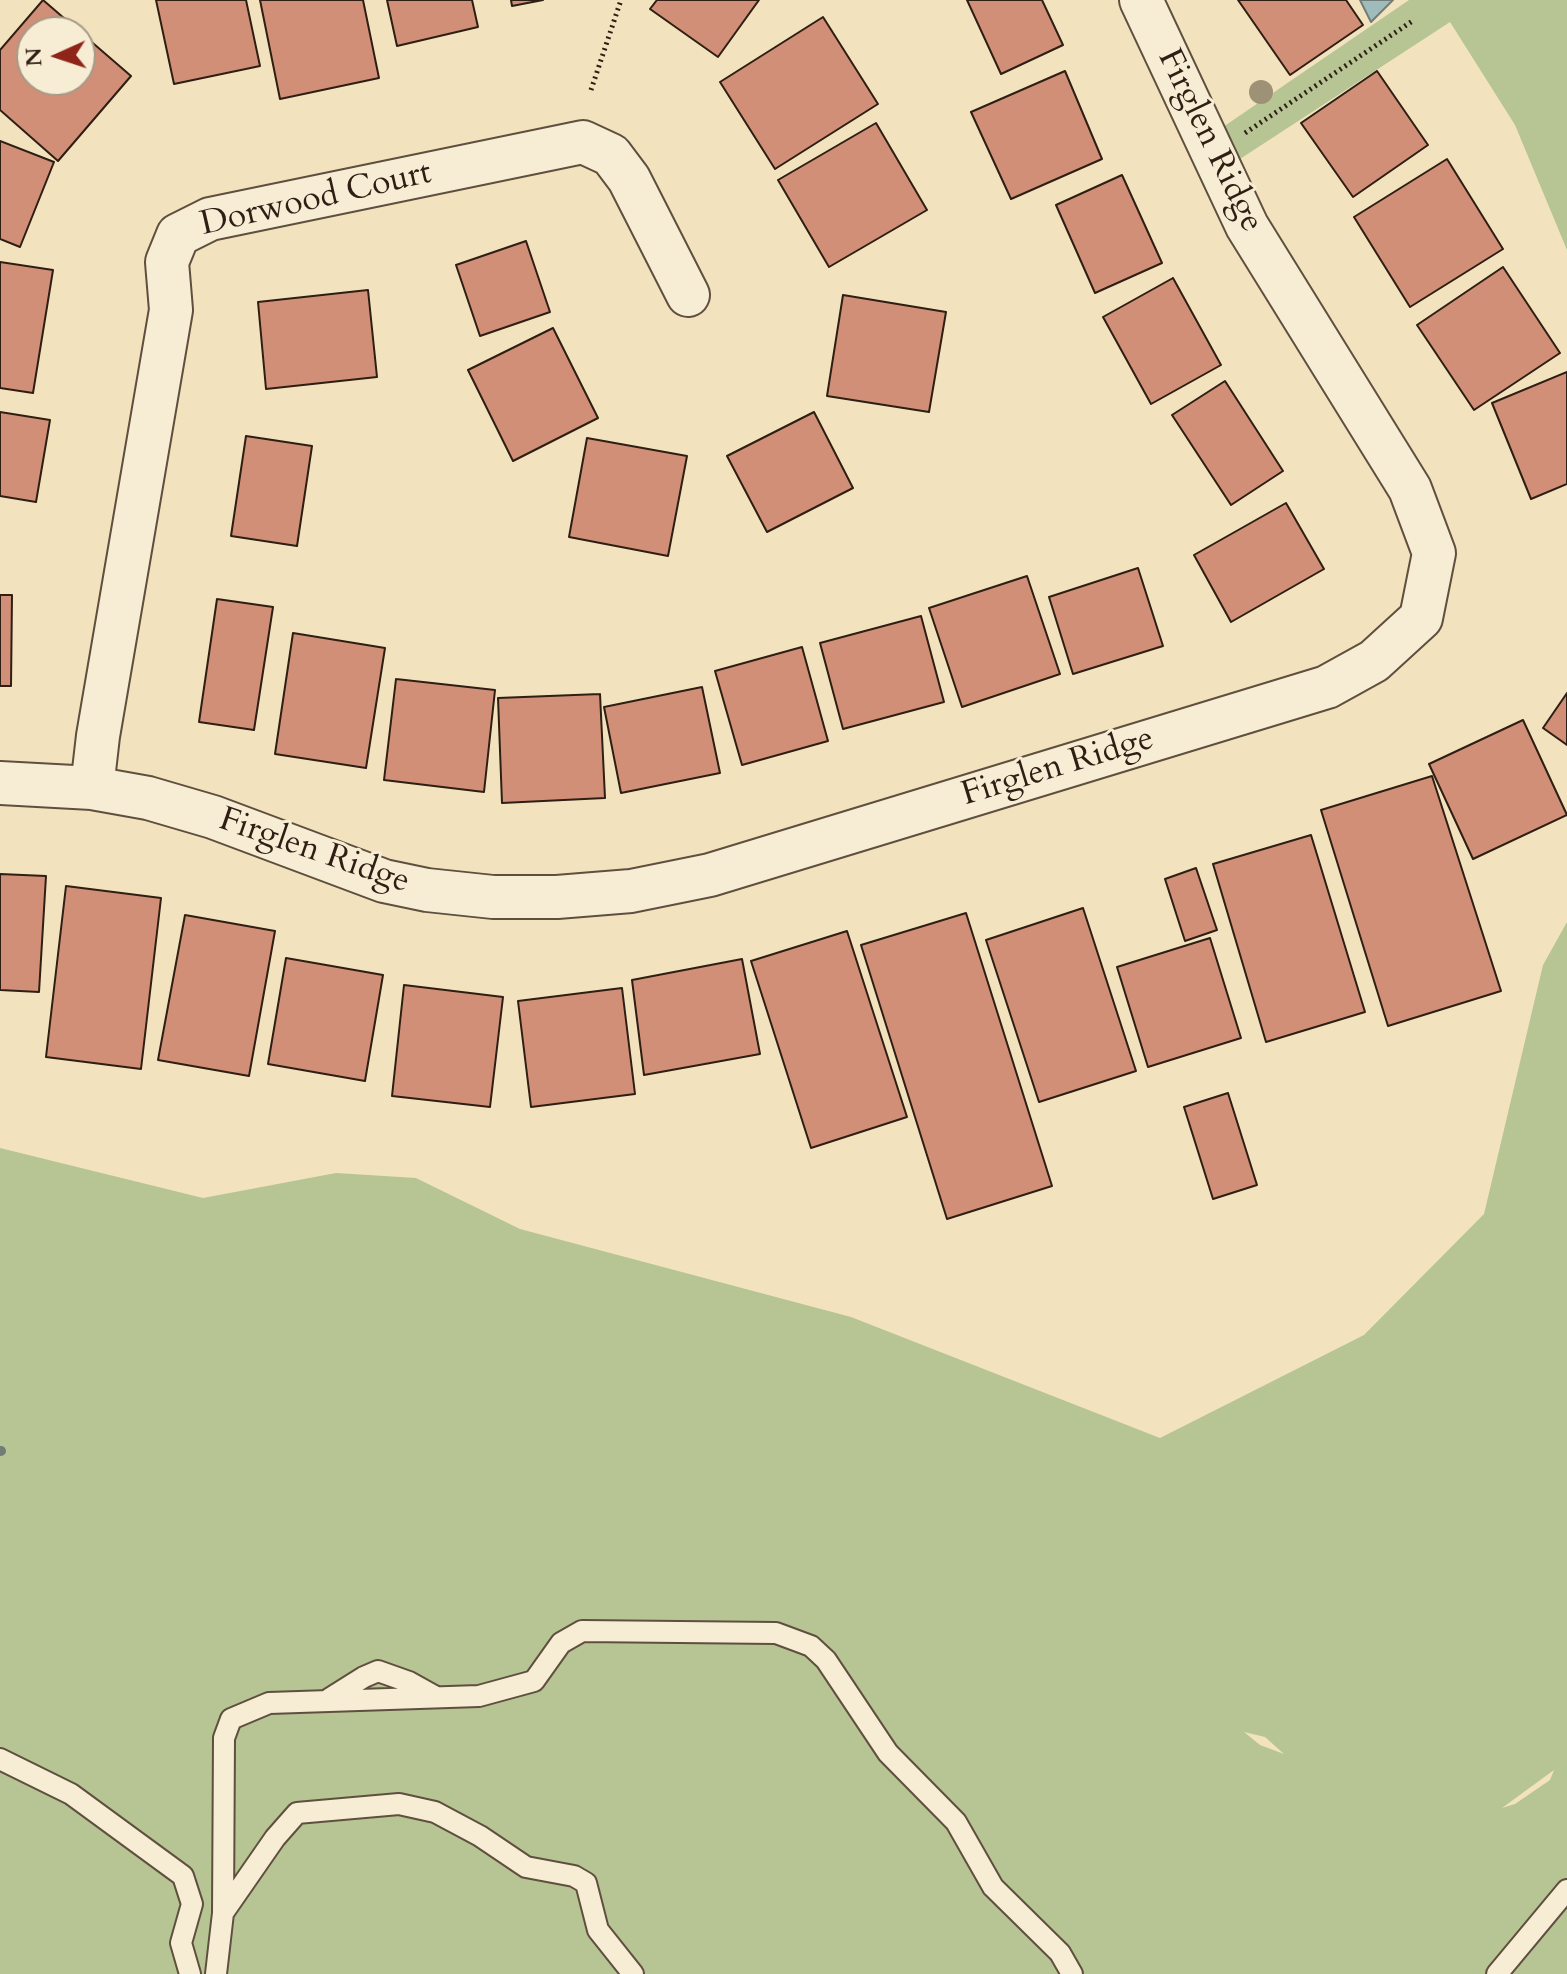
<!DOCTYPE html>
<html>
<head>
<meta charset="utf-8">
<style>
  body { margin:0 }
  #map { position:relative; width:1567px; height:1974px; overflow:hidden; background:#f2e3be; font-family:Cardo,serif }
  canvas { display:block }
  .north { position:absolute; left:16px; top:16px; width:80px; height:80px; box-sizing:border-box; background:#f7edd5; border:2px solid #a79a87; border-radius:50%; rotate:267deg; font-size:22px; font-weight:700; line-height:32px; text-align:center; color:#2e1e13 }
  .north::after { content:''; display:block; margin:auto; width:28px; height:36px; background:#8f2418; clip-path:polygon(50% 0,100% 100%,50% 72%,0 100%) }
</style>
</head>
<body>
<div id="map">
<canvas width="1567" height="1974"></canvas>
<div class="north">N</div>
</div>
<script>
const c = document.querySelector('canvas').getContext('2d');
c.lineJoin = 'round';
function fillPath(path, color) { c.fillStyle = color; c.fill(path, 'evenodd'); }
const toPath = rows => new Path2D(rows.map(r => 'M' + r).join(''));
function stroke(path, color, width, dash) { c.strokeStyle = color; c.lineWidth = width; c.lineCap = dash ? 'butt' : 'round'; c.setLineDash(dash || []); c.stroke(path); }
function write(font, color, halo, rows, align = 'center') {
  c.font = font + ' Cardo,serif'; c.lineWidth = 6; c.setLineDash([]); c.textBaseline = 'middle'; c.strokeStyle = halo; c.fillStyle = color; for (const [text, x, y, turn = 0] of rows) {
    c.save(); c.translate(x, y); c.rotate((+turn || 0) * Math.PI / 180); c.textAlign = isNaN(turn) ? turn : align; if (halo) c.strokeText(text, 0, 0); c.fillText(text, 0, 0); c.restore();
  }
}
fillPath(toPath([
  [1409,0,1567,0,1567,250,1515,125,1450,22,1240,159,1223,127],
  [1567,922,1567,1974,0,1974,0,1148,203,1198,336,1173,416,1178,520,1229,851,1317,1160,1438,1364,1335,1484,1214,1543,965],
  [1244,1732,1265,1737,1284,1754,1260,1745],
  [1554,1770,1550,1780,1515,1804,1502,1808]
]), '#b7c494');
const water = toPath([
  [1360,0,1393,0,1371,22,1360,0]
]);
fillPath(water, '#9fbcbc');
stroke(water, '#727d78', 2);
stroke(toPath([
  [0,1451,1,1451]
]), '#727d78', 10);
const building = toPath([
  [43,0,131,76,58,161,0,110,0,50,43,0],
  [32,32,80,32,80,80,32,80,32,32],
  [156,0,246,0,260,66,174,84,156,0],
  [260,0,363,0,379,78,280,99,260,0],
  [387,0,472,0,478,27,397,46,387,0],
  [511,0,543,0,512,6,511,0],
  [657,0,759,0,718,57,650,9,657,0],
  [967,0,1042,0,1063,45,1001,74,967,0],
  [1238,0,1346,0,1363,25,1290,75,1238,0],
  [823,17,878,104,775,169,720,82,823,17],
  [1065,71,1102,159,1011,199,971,112,1065,71],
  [1377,71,1428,145,1353,197,1301,123,1377,71],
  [876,123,927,210,829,267,778,180,876,123],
  [0,141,54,162,20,247,0,239,0,141],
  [1447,159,1503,249,1410,307,1354,217,1447,159],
  [1122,175,1162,263,1095,293,1056,205,1122,175],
  [526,241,550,312,480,336,456,265,526,241],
  [0,262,53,270,33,393,0,388,0,262],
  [1503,267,1560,353,1474,410,1417,325,1503,267],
  [1173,278,1221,365,1151,404,1103,317,1173,278],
  [368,290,377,377,266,389,258,302,368,290],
  [843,295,946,312,929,412,827,396,843,295],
  [553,328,598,418,513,461,468,370,553,328],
  [1567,372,1567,484,1531,499,1492,403,1567,372],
  [1225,381,1283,471,1231,505,1172,415,1225,381],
  [0,412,50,420,36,502,0,496,0,412],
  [814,412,853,488,767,532,727,456,814,412],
  [246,436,312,446,297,546,231,536,246,436],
  [587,438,687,456,668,556,569,537,587,438],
  [1286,503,1324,569,1231,622,1194,555,1286,503],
  [1138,568,1163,646,1073,674,1049,597,1138,568],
  [1027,576,1060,674,962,707,929,608,1027,576],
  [0,595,12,595,11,686,0,686,0,595],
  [217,599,273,607,254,730,199,722,217,599],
  [921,616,944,702,843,729,820,643,921,616],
  [293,633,385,648,366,768,275,754,293,633],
  [802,647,828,741,742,765,715,671,802,647],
  [396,679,495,690,484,792,384,780,396,679],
  [702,687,720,773,621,793,604,707,702,687],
  [1567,693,1567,745,1543,728,1567,693],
  [600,694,605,798,502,803,498,698,600,694],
  [1523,720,1567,815,1473,859,1429,764,1523,720],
  [1432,776,1501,991,1388,1026,1321,810,1432,776],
  [1311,835,1365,1012,1266,1042,1213,864,1311,835],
  [1196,868,1217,930,1185,941,1165,879,1196,868],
  [0,874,46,876,39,992,0,990,0,874],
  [66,886,161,898,141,1069,46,1057,66,886],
  [1083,908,1136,1071,1039,1102,986,940,1083,908],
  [966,913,1052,1186,947,1219,861,945,966,913],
  [185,915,275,931,249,1076,158,1060,185,915],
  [847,931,907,1117,811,1148,751,961,847,931],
  [1210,938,1241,1038,1148,1067,1117,967,1210,938],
  [286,958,383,975,365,1081,268,1064,286,958],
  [742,959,760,1054,644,1075,632,980,742,959],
  [404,985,503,997,490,1107,392,1096,404,985],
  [622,988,635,1094,531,1107,518,1001,622,988],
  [1228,1093,1257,1185,1213,1199,1184,1107,1228,1093]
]);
fillPath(building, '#d08f76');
stroke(building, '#2e1e13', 2);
const service = toPath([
  [329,1699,364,1677,378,1671,409,1682,436,1697],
  [0,1759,71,1794,183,1876,192,1904,181,1943,190,1974],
  [223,1913,275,1838,297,1813,399,1804,435,1812,480,1836,526,1867,574,1876,586,1883,598,1930,633,1974],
  [216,1974,223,1913,224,1738,231,1719,269,1703,479,1696,534,1681,561,1643,582,1631,776,1633,811,1646,826,1660,888,1753,956,1822,993,1887,1060,1953,1072,1974],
  [1497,1974,1567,1890]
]);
const minor = toPath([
  [0,783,92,788,148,798,213,817,384,881,427,890,493,897,557,897,631,891,710,875,1327,687,1374,661,1421,618,1434,553,1410,489,1247,226,1141,0],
  [92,788,98,736,171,310,167,262,178,235,210,219,583,142,611,155,629,179,688,295]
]);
stroke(service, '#5f4f3e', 24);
stroke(minor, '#5f4f3e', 46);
stroke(toPath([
  [591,90,621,0],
  [1245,133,1414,20]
]), '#2e1e13', 5, [2, 4]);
stroke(service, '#f7edd5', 20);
stroke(minor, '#f7edd5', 42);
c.fillStyle = '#9d9275';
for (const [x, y] of [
  [1261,92]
]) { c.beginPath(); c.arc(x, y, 12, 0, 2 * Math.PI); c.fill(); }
write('34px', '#2e1e13', '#f7edd5', [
  ["Firglen Ridge",1209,141,64],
  ["Dorwood Court",316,200,-13],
  ["Firglen Ridge",1058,768,-17],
  ["Firglen Ridge",314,852,19]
]);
</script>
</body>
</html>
